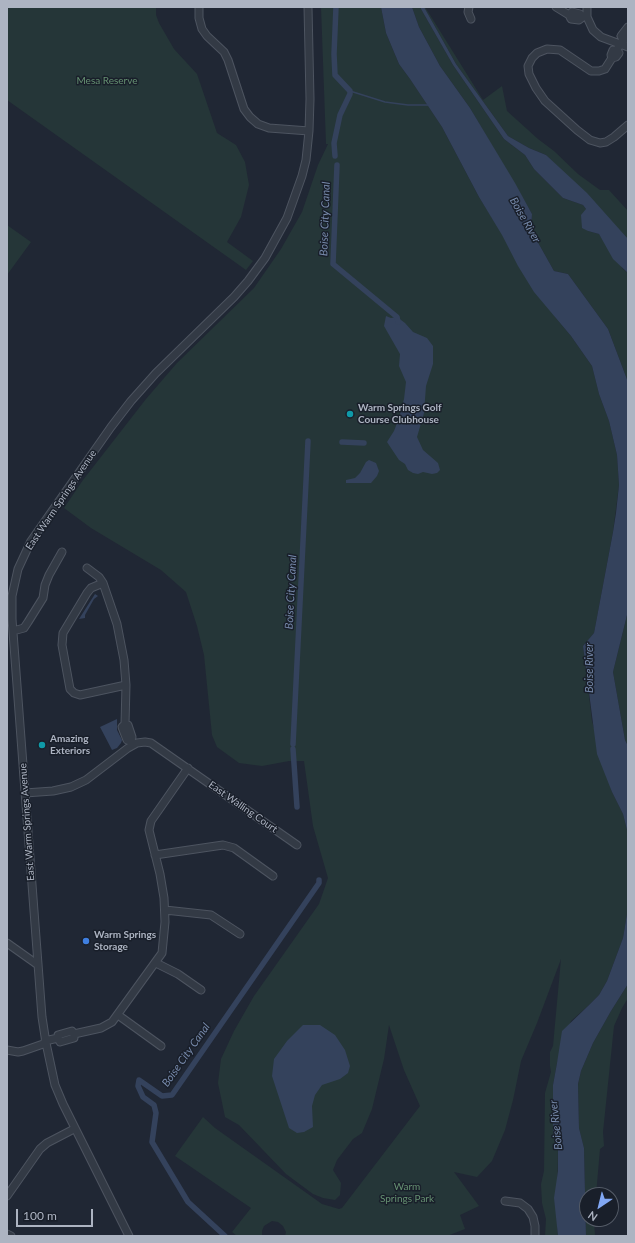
<!DOCTYPE html>
<html>
<head>
<meta charset="utf-8">
<style>
  body { margin:0 }
  #map { position:relative; width:635px; height:1243px; overflow:hidden; background:#202734; font-family:Lato,sans-serif }
  canvas { display:block }
  .frame { position:absolute; inset:0; border:8px solid #adb4c2; pointer-events:none }
  .north { position:absolute; left:579px; top:1187px; width:40px; height:40px; box-sizing:border-box; background:#191f2a; border:1px solid #545b67; border-radius:50%; rotate:215deg; font-size:11px; font-weight:700; line-height:16px; text-align:center; color:#adb4c2 }
  .north::after { content:''; display:block; margin:auto; width:14px; height:18px; background:#81a7f3; clip-path:polygon(50% 0,100% 100%,50% 72%,0 100%) }
  .scale { position:absolute; left:16px; top:1209px; width:77px; height:18px; box-sizing:border-box; border:2px solid #adb4c2; border-top:0; padding-left:5px; font-size:12px; line-height:14px; white-space:nowrap; color:#adb4c2; -webkit-text-stroke:3px #191f2a; paint-order:stroke }
</style>
</head>
<body>
<div id="map">
<canvas width="635" height="1243"></canvas>
<div class="frame"></div>
<div class="north">N</div>
<div class="scale">100 m</div>
</div>
<script>
const c = document.querySelector('canvas').getContext('2d');
c.lineJoin = 'round';
function fillPath(path, color) { c.fillStyle = color; c.fill(path, 'evenodd'); }
const toPath = rows => new Path2D(rows.map(r => 'M' + r).join(''));
function stroke(path, color, width, dash) { c.strokeStyle = color; c.lineWidth = width; c.lineCap = dash ? 'butt' : 'round'; c.setLineDash(dash || []); c.stroke(path); }
function write(font, color, halo, rows, align = 'center') {
  c.font = font + ' Lato,sans-serif'; c.lineWidth = 3; c.setLineDash([]); c.textBaseline = 'middle'; c.strokeStyle = halo; c.fillStyle = color; for (const [text, x, y, turn = 0] of rows) {
    c.save(); c.translate(x, y); c.rotate((+turn || 0) * Math.PI / 180); c.textAlign = isNaN(turn) ? turn : align; if (halo) c.strokeText(text, 0, 0); c.fillText(text, 0, 0); c.restore();
  }
}
fillPath(toPath([
  [7,7,156,7,156,15,159,23,174,49,197,74,217,133,236,145,245,162,249,185,241,217,227,242,253,261,246,270,7,100],
  [321,7,381,7,386,33,399,64,410,79,442,127,479,197,556,318,571,336,592,366,599,394,609,421,617,455,619,485,613,532,594,633,583,646,592,721,612,792,623,814,628,834,628,908,623,938,607,981,599,995,588,1006,571,1021,557,1063,553,1085,553,1133,558,1147,557,1225,558,1236,545,1236,546,1219,542,1203,541,1184,544,1171,545,1093,551,1072,550,1066,550,1052,553,1046,561,959,537,1023,521,1061,513,1100,505,1130,492,1161,477,1177,454,1172,479,1206,460,1215,465,1229,447,1236,285,1236,286,1232,283,1226,278,1222,272,1221,264,1226,262,1231,262,1236,237,1236,232,1232,251,1208,175,1156,203,1117,215,1128,322,1204,339,1209,342,1208,420,1106,404,1070,389,1025,384,1059,372,1109,362,1133,353,1139,337,1160,333,1170,341,1183,340,1195,335,1200,323,1198,313,1194,286,1174,239,1125,225,1117,218,1083,221,1059,234,1031,254,996,319,904,328,878,313,826,304,761,289,761,262,766,239,763,217,747,212,735,204,655,197,626,186,592,161,570,91,528,64,508,83,480,146,399,177,363,254,288,281,249,302,212,318,165,328,144,326,144],
  [412,7,421,7,421,9,453,65,504,139,525,155,534,169,563,198,583,205,586,209,588,231,599,234,623,269,628,273,628,382,608,329,568,274,554,271,531,230,532,214,470,108,440,66,419,27],
  [424,7,425,7,483,100,502,86,507,111,538,139,554,151,578,174,600,190,609,190,628,211,628,240,546,155,529,148,508,136,456,64],
  [7,225,31,242,7,275],
  [628,611,628,746,625,740,613,672],
  [628,984,628,998,622,1008,614,1026,603,1132,604,1146,600,1149,596,1195,587,1195,587,1219,594,1219,595,1236,586,1236,584,1148,579,1128,578,1084,581,1071,593,1043,611,1011]
]), '#253638');
fillPath(toPath([
  [381,7,412,7,419,27,440,66,470,108,515,183,532,214,531,230,554,271,568,274,608,329,628,382,628,611,613,672,625,740,628,746,628,834,623,814,612,792,597,754,583,646,594,633,613,532,616,513,619,485,617,455,609,421,599,394,592,366,571,336,534,292,518,266,502,235,479,197,442,127,410,79,399,64,386,33],
  [421,7,424,7,456,64,508,136,529,148,546,155,587,193,628,239,628,273,613,259,599,234,588,231,582,228,581,215,586,209,583,205,563,198,534,169,525,155,504,139,453,65,421,9],
  [386,316,391,318,397,317,405,323,413,332,427,338,433,346,433,364,426,386,424,413,417,437,423,450,438,463,440,470,437,473,432,474,423,472,418,474,413,473,408,470,405,464,399,460,387,442,394,431,399,418,404,399,406,382,399,366,400,354,384,326],
  [369,460,376,463,379,471,377,476,371,483,346,483,346,480,355,478,360,473,366,462],
  [95,594,98,596,94,599,85,615,85,618,79,619],
  [117,719,117,730,122,740,121,743,117,748,112,750,100,727],
  [628,908,628,984,611,1011,593,1043,581,1071,578,1084,579,1128,584,1148,586,1236,558,1236,554,1198,558,1171,558,1147,553,1133,553,1085,557,1063,562,1031,588,1006,599,995,607,981,623,938],
  [303,1025,320,1025,335,1035,345,1050,350,1066,348,1073,340,1079,322,1085,315,1095,312,1106,313,1127,304,1132,297,1133,289,1128,272,1076,274,1059,287,1041]
]), '#34425c');
stroke(toPath([
  [350,91,385,102,408,105,428,105]
]), '#34425c', 1.5);
stroke(toPath([
  [335,156,334,143,340,115,350,94,350,91,335,75,334,54,336,7],
  [337,165,333,264,397,317,398,322],
  [342,442,364,443],
  [293,744,308,441],
  [293,749,297,807],
  [225,1236,188,1202,152,1142,156,1113,154,1105,143,1097,138,1086,139,1080,162,1096,172,1095,319,883,319,880]
]), '#34425c', 5.5);
const minor = toPath([
  [199,7,199,18,202,29,207,36,224,52,228,60,244,109,250,117,258,124,269,128,309,131],
  [469,7,468,12,471,19],
  [556,7,569,15,571,19,579,20,583,17,580,14,572,12,569,15],
  [587,7,587,17,593,30,601,37,628,47],
  [628,27,621,36,623,40,627,39,628,37],
  [616,51,619,53,616,57,612,58,611,55,613,50,616,51,623,40],
  [612,58,605,69,599,71,591,71,560,50,547,49,537,53,532,58,528,66,529,74,536,88,545,101,577,130,590,140,600,143,606,142,614,137,628,125],
  [87,568,99,577,103,583,117,624,124,660,126,685,125,724,122,727,127,740,131,741,132,737,128,725,125,724],
  [103,583,91,588,87,593,63,633,62,645,70,689,74,693,80,695,126,685],
  [13,631,24,628,28,622,43,598,45,585,49,575,62,552],
  [25,793,53,791,71,787,86,780,128,748,137,743,145,742,151,743,297,845],
  [155,855,223,845,234,848,273,876],
  [165,910,211,915,240,934],
  [7,943,38,965],
  [156,963,178,974,201,990],
  [118,1015,161,1046],
  [74,1034,101,1028,112,1022,162,953,165,922,164,898,160,874,149,830,151,821,188,768],
  [45,1041,58,1038,58,1035,72,1031,74,1034,74,1038,60,1042,58,1038],
  [7,1050,18,1052,23,1051,46,1043],
  [7,1196,40,1149,47,1143,74,1129],
  [505,1201,520,1203,528,1209,533,1217,535,1226,535,1236],
  [7,1234,11,1236],
  [129,1236,63,1104,55,1085,46,1043,42,1017,12,619,12,596,18,569,31,541,111,427,131,401,156,373,234,297,248,281,265,258,287,218,302,176,306,160,309,131,310,99,308,7]
]);
stroke(minor, '#4d5460', 9);
stroke(minor, '#333a45', 7);
for (const [x, y, r, color] of [
  [350,414,4,"#0f9aa8"],
  [42,745,4,"#0f9aa8"],
  [86,941,4,"#3f7fe0"]
]) { const dot = new Path2D(); dot.arc(x, y, r, 0, 2 * Math.PI); c.fillStyle = color; c.fill(dot); stroke(dot, '#191f2a', 1.5); }
write('10px', '#669172', '#191f2a', [
  ["Mesa Reserve",107,81],
  ["Warm",407,1187],
  ["Springs Park",407,1199]
]);
write('bold 10px', '#adb4c2', '#191f2a', [
  ["Warm Springs Golf",358,408],
  ["Course Clubhouse",358,420],
  ["Amazing",50,739],
  ["Exteriors",50,751],
  ["Warm Springs",94,935],
  ["Storage",94,947]
], 'left');
write('10px', '#adb4c2', '#191f2a', [
  ["East Warm Springs Avenue",61,500,-56],
  ["East Walling Court",243,807,35],
  ["East Warm Springs Avenue",27,822,-94]
]);
write('italic 11px', '#7689aa', '#191f2a', [
  ["Boise City Canal",325,219,-88],
  ["Boise River",525,220,60],
  ["Boise City Canal",291,592,-87],
  ["Boise River",589,668,-90],
  ["Boise City Canal",186,1055,-55],
  ["Boise River",556,1125,-96]
]);
</script>
</body>
</html>
